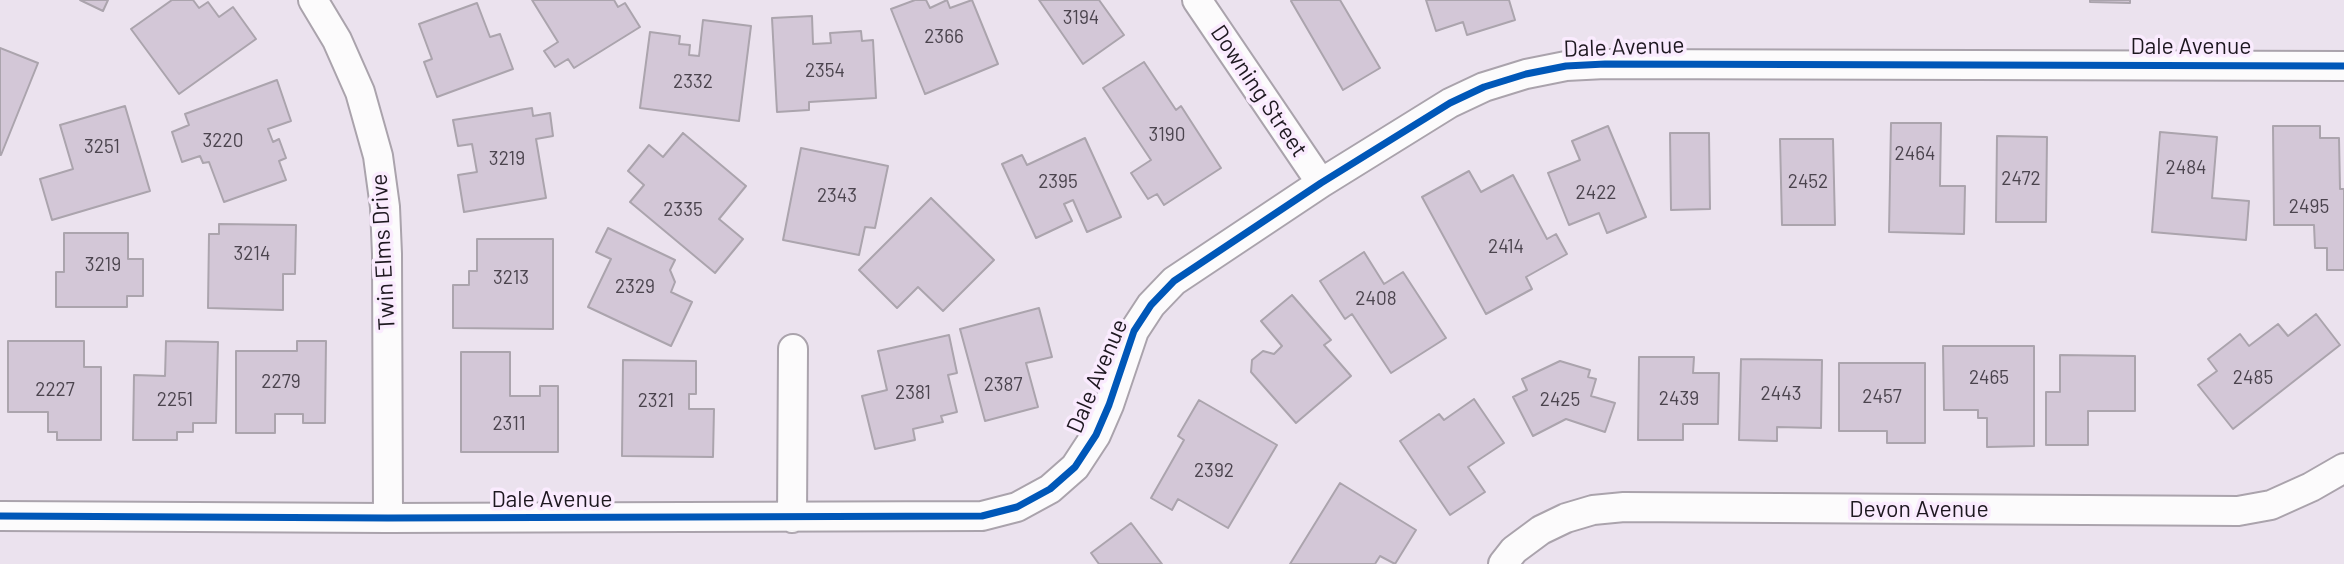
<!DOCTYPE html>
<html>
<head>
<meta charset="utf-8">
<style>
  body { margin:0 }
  canvas { display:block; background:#ebe2ee }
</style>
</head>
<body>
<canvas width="2344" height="564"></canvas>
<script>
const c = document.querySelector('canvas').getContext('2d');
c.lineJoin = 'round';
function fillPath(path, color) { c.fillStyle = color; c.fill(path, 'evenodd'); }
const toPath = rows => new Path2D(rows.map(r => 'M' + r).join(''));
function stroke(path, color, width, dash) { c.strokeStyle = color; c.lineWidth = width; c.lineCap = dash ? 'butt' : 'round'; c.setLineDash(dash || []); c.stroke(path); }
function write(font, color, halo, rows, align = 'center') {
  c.font = font + ' Barlow,sans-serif'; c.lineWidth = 7; c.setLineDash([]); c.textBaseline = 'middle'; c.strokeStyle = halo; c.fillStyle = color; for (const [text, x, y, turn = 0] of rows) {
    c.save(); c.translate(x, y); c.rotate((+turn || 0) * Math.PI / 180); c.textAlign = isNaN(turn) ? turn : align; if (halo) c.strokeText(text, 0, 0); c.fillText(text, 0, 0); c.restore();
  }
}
const building = toPath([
  [80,0,108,0,103,11,80,0],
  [172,0,193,0,199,8,208,2,219,17,233,7,256,39,179,94,131,29,172,0],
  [532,0,614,0,618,7,625,3,640,27,574,68,568,59,555,67,544,51,558,42,532,0],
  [915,0,926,0,930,8,947,0,950,8,972,0,998,64,925,94,891,9,915,0],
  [1039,0,1099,0,1124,35,1083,64,1039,0],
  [1292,0,1340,0,1380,68,1343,90,1291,1,1292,0],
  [1426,0,1509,0,1515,20,1467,35,1463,22,1436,31,1426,0],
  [2090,0,2130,0,2130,3,2090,2,2090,0],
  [477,3,490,37,500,34,513,69,437,97,424,62,432,59,419,24,477,3],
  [812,16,813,44,831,43,830,33,861,31,862,41,873,40,876,98,809,102,809,110,777,112,772,18,812,16],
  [703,20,751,26,739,121,640,108,650,32,680,36,679,44,690,45,689,55,699,56,703,20],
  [0,48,38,63,1,155,0,155,0,48],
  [1144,62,1176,110,1181,106,1221,168,1164,205,1157,194,1148,199,1131,173,1151,160,1103,88,1144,62],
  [277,80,291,121,268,129,273,142,279,139,286,158,279,161,286,180,224,202,209,162,203,163,200,156,182,162,172,132,189,125,185,114,277,80],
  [125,106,150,191,52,220,40,179,73,169,60,125,125,106],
  [532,108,533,116,550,113,553,136,536,139,546,198,464,212,458,175,477,172,472,144,458,146,453,120,532,108],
  [1891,123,1941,123,1940,186,1965,186,1964,234,1889,232,1891,123],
  [1608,126,1646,217,1607,233,1599,213,1569,225,1548,173,1580,160,1572,141,1608,126],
  [2273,126,2320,126,2320,138,2339,138,2340,189,2344,189,2344,270,2327,270,2327,248,2315,248,2314,225,2274,225,2273,126],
  [2160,132,2217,137,2212,198,2249,201,2246,240,2152,232,2160,132],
  [683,133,746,186,719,219,743,239,715,273,630,202,644,185,628,171,649,145,663,157,683,133],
  [1670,133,1709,133,1710,209,1671,210,1670,133],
  [1997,136,2047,137,2046,222,1996,222,1997,136],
  [1085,138,1121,217,1087,232,1073,200,1064,204,1072,221,1036,238,1002,164,1022,155,1027,165,1085,138],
  [1780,139,1833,139,1835,225,1782,225,1780,139],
  [801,148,888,166,875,228,865,227,859,255,783,240,801,148],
  [1469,171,1481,192,1513,175,1547,239,1556,234,1567,254,1526,277,1532,289,1486,314,1422,197,1469,171],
  [931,198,994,260,943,311,918,287,897,308,859,270,931,198],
  [219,224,296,225,295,274,283,274,283,310,208,308,209,234,219,234,219,224],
  [608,228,675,260,670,270,675,282,671,292,692,302,671,346,588,307,611,259,596,252,608,228],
  [64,233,128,233,128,259,143,259,143,296,127,296,127,307,56,307,56,272,64,272,64,233],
  [477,239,553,239,553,329,453,328,453,285,469,285,469,271,477,271,477,239],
  [1364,252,1384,284,1403,272,1446,338,1391,373,1352,314,1345,319,1320,281,1364,252],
  [1292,295,1331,340,1324,345,1351,376,1296,423,1251,372,1252,360,1263,351,1274,354,1282,346,1261,321,1292,295],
  [1039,308,1052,357,1026,363,1038,407,985,421,960,329,1039,308],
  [2316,314,2340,345,2233,429,2198,385,2217,371,2208,359,2240,334,2249,346,2278,324,2288,336,2316,314],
  [949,335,957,373,948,375,957,412,941,416,943,422,913,429,915,440,875,449,862,396,887,390,878,351,949,335],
  [8,341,84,341,84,367,101,367,101,440,57,440,57,432,48,432,48,412,8,412,8,341],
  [166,341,218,342,216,423,193,423,193,432,177,432,177,440,133,440,134,375,165,376,166,341],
  [297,341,326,341,325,423,303,423,303,414,275,414,275,433,236,433,236,351,297,351,297,341],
  [1943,346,2034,346,2034,446,1987,447,1987,418,1978,418,1978,410,1944,410,1943,346],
  [461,352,510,352,510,396,540,396,540,386,558,386,558,452,461,452,461,352],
  [2060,355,2135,356,2135,411,2088,411,2088,445,2046,445,2046,392,2060,392,2060,355],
  [1639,357,1694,357,1693,373,1719,373,1718,424,1683,424,1683,440,1638,440,1639,357],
  [1741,359,1822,360,1821,428,1777,427,1777,441,1739,440,1741,359],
  [623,360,696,361,696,394,689,394,689,409,714,409,713,457,622,456,623,360],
  [1560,361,1590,370,1588,377,1596,379,1591,396,1615,403,1605,432,1566,419,1533,436,1513,397,1527,390,1522,379,1560,361],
  [1839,363,1925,363,1925,443,1887,443,1887,431,1839,431,1839,363],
  [1474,399,1504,443,1468,467,1485,492,1450,515,1400,441,1439,414,1444,420,1474,399],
  [1199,400,1277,445,1228,528,1178,499,1172,510,1151,498,1184,440,1178,436,1199,400],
  [1340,483,1416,530,1395,564,1380,556,1375,564,1290,564,1340,483],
  [1131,523,1162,564,1099,564,1091,553,1131,523]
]);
fillPath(building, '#d3c7d7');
stroke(building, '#aba4ad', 2);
const street = toPath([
  [313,0,337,40,360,92,378,156,385,207,387,254,388,518],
  [1197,0,1321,183],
  [0,516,388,518,982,516,1017,507,1050,489,1075,467,1096,435,1109,405,1134,331,1151,305,1174,281,1321,183,1450,103,1484,87,1526,74,1566,66,1605,64,2344,66],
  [792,518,793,349],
  [1503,564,1514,550,1541,530,1566,518,1593,510,1624,507,2238,511,2271,505,2311,487,2344,468]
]);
stroke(street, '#aaa3ac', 32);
stroke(street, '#fcfbfc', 28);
stroke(toPath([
  [0,516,388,518,982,516,1017,507,1050,489,1075,467,1096,435,1109,405,1134,331,1151,305,1174,281,1321,183,1450,103,1484,87,1526,74,1566,66,1605,64,2344,66]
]), '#0057b8', 7);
write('19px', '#4b444e', null, [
  ["3194",1081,18],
  ["2366",944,37],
  ["2354",825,71],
  ["2332",693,82],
  ["3190",1167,135],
  ["3220",223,141],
  ["3251",102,147],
  ["2464",1915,154],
  ["3219",507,159],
  ["2484",2186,168],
  ["2472",2021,179],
  ["2395",1058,182],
  ["2452",1808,182],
  ["2422",1596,193],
  ["2343",837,196],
  ["2495",2309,207],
  ["2335",683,210],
  ["2414",1506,247],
  ["3214",252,254],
  ["3219",103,265],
  ["3213",511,278],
  ["2329",635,287],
  ["2408",1376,299],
  ["2465",1989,378],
  ["2485",2253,378],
  ["2279",281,382],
  ["2387",1003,385],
  ["2227",55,390],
  ["2381",913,393],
  ["2443",1781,394],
  ["2457",1882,397],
  ["2439",1679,399],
  ["2251",175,400],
  ["2425",1560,400],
  ["2321",656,401],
  ["2311",509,424],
  ["2392",1214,471]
]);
write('23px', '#1e1820', '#faebfe', [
  ["Dale Avenue",2191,46],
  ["Dale Avenue",1624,47,-2],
  ["Downing Street",1259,91,56],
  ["Twin Elms Drive",383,252,-93],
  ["Dale Avenue",1097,376,-67],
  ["Dale Avenue",552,499],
  ["Devon Avenue",1919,509]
]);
</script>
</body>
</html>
